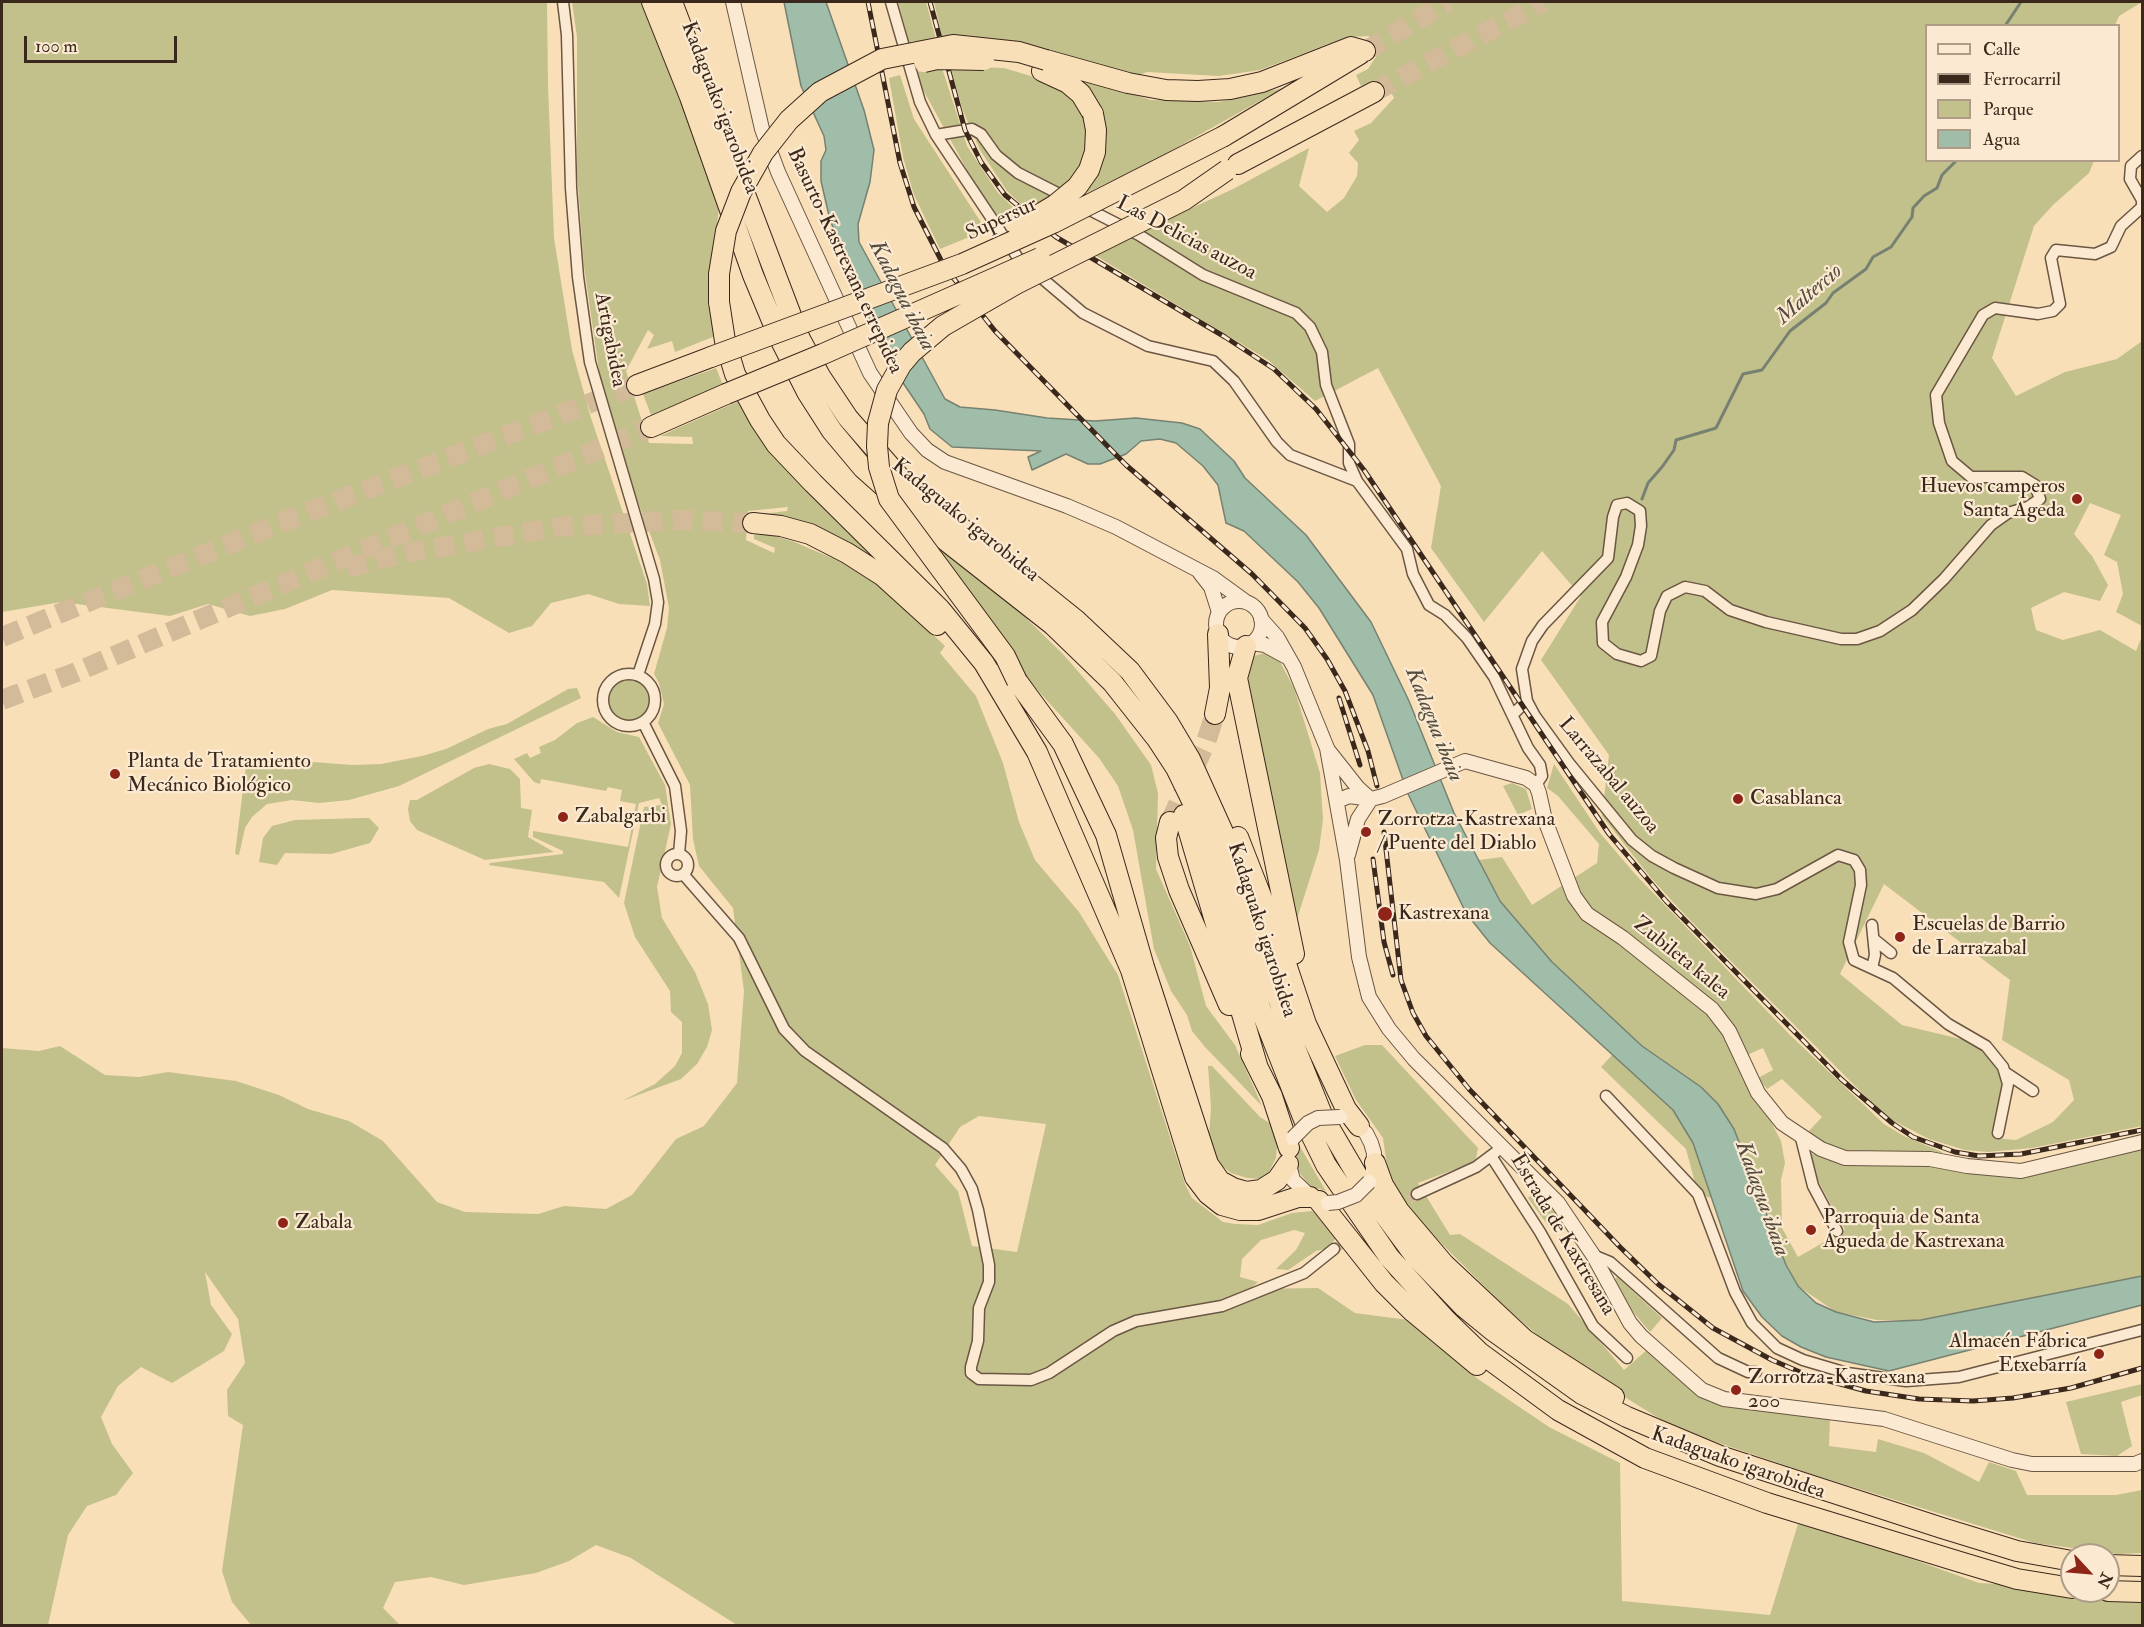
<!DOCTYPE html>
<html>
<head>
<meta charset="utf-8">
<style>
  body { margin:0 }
  #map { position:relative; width:2144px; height:1627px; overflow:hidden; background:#f9dfb8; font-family:"IM FELL Double Pica",serif }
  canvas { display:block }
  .frame { position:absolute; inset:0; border:3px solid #3b281c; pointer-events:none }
  .legend { position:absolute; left:1925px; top:24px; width:195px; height:138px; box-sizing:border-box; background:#fbead1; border:2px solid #ae9c89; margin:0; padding:8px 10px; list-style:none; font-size:18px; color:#3b281c }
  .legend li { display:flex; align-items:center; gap:12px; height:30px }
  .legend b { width:30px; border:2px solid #ae9c89 }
  .north { position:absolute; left:2060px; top:1543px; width:60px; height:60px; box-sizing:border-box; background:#fbead1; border:2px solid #ae9c89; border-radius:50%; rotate:116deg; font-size:16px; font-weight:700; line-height:24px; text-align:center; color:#3b281c }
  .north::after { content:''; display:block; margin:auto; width:21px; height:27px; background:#8f2418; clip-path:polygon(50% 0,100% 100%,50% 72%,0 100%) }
  .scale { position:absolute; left:24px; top:36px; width:153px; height:27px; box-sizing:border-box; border:3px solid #3b281c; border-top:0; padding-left:8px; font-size:18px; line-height:21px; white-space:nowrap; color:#3b281c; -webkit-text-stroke:4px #fbead1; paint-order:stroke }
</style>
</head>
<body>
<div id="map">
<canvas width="2144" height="1627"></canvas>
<div class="frame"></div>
<ul class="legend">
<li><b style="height:8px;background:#fbead1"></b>Calle</li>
<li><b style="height:8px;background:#3b281c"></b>Ferrocarril</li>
<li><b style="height:16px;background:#c2c08b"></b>Parque</li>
<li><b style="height:16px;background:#9fbda9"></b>Agua</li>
</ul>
<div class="north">N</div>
<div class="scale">100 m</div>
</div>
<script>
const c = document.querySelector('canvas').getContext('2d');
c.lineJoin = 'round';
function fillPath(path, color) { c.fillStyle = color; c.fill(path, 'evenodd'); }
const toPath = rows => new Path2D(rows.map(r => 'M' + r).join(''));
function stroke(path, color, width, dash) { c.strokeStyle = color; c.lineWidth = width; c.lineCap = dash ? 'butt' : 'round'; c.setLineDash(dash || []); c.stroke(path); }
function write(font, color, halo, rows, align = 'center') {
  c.font = font + ' "IM FELL Double Pica",serif'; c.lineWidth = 4.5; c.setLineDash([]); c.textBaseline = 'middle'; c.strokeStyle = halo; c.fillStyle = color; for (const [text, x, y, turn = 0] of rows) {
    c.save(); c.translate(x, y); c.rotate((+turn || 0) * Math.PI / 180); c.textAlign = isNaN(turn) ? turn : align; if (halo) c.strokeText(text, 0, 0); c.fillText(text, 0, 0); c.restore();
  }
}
fillPath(toPath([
  [2,2,547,2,548,86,554,238,572,350,591,418,647,584,650,606,619,604,588,594,551,603,532,626,509,633,449,598,332,590,285,609,250,616,208,604,170,616,61,602,2,612],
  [572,2,642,2,720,197,712,276,718,335,675,352,672,341,647,349,654,335,648,330,626,371,649,443,693,444,692,437,660,436,739,401,910,588,753,515,787,511,788,507,748,511,746,540,774,553,775,548,754,539,754,535,768,534,792,541,839,561,887,591,945,646,940,653,976,696,1003,763,1019,822,1035,860,1079,912,1118,975,1185,1184,1192,1198,1223,1222,1235,1224,1258,1225,1292,1213,1312,1211,1324,1221,1337,1238,1325,1249,1316,1251,1288,1270,1276,1269,1296,1250,1305,1233,1294,1230,1261,1240,1242,1259,1240,1277,1258,1282,1250,1289,1318,1288,1355,1313,1408,1320,1478,1379,1549,1427,1620,1463,1622,1601,1770,1615,1798,1524,1864,1542,1979,1583,2018,1585,2073,1596,2142,1597,2142,1625,737,1625,631,1558,596,1545,569,1561,536,1573,464,1585,431,1577,395,1582,383,1608,400,1625,251,1625,232,1602,222,1571,243,1425,228,1416,227,1390,245,1363,238,1319,205,1272,211,1305,232,1334,224,1351,172,1383,141,1367,118,1386,101,1417,112,1444,133,1473,116,1495,87,1506,68,1535,48,1625,2,1625,2,1048,39,1051,60,1046,105,1075,139,1077,168,1072,236,1081,279,1095,308,1109,349,1121,383,1141,437,1202,465,1212,538,1214,564,1206,606,1209,632,1195,676,1139,704,1126,737,1083,744,991,733,908,699,866,693,839,690,785,658,723,664,704,659,683,654,674,667,628,669,608,660,560,628,476,602,392,584,266,577,172,577,37],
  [979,1116,1046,1124,1017,1252,972,1246,958,1191,935,1165,960,1127],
  [898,2,926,2,936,39,909,42],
  [934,2,2142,2,2119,16,2115,25,1926,26,1926,160,2094,161,2089,173,2053,205,2034,226,1992,358,2016,396,2065,372,2117,359,2142,341,2142,626,2116,612,2123,594,2117,562,2104,555,2121,515,2090,503,2074,534,2092,556,2108,585,2100,601,2064,592,2031,608,2036,630,2063,640,2100,630,2136,651,2142,636,2142,1126,2032,1148,1988,1152,1965,1150,1929,1139,1894,1121,1871,1102,1684,914,1651,878,1602,816,1609,755,1541,660,1581,596,1542,551,1484,622,1431,548,1441,486,1378,368,1315,401,1268,360,1093,254,1235,188,1309,148,1299,186,1327,212,1344,198,1357,176,1358,163,1349,153,1359,140,1354,131,1371,123,1394,98,1386,82,1371,81,1361,86,1356,75,1368,69,1379,52,1369,36,1347,37,1260,70,1219,76,1147,72,1134,77,1004,40,942,37],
  [1884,884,2010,980,2002,1040,2069,1080,2074,1100,2053,1122,2016,1140,1994,1138,2005,1084,2000,1069,1985,1051,1973,1042,1902,1025,1840,974],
  [950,66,1004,68,1044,80,1066,91,1086,115,1090,140,1079,171,1051,196,1026,209,1007,191,980,150,963,111],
  [1046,66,1151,100,1219,102,1283,88,1149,163,1080,196,1103,162,1105,137],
  [942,68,967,146,998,193,1019,213,1002,222,979,192,921,86,916,72],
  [900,75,914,119,986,230,940,249,914,195,903,157,889,78],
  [716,368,723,385,651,415,643,394],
  [919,528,993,586,1063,654,1115,714,1151,765,1158,793,1156,869,1190,946,1206,1006,1235,1045,1262,1106,1205,1047,1192,1031,1187,1015,1171,991,1154,949,1133,830,1118,786,1099,758,1024,675],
  [1264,653,1271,654,1280,662,1294,688,1320,773,1323,819,1319,850,1297,919,1248,685,1249,667,1254,656],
  '609 700a20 20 0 1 1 40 0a20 20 0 1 1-40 0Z',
  [577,688,581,698,399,786,349,800,319,803,292,800,267,804,252,817,245,828,239,855,235,854,247,757,352,765,381,764,422,756,446,749,488,729,507,724,568,689],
  [593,717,617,732,639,737,665,785,671,824,657,887,662,918,695,972,708,1004,712,1030,707,1047,697,1064,681,1079,622,1101,655,1084,675,1066,682,1053,682,1022,671,1012,670,991,635,937,624,903,644,807,662,805,659,798,639,803,619,898,604,882,489,865,490,863,563,854,563,851,533,837,533,831,628,847,636,804,620,801,622,790,608,787,606,791,541,779,540,784,534,782,514,759,527,753,530,758,541,753,539,747,555,740,577,723],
  [489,764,510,769,520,779,521,808,532,810,528,837,554,852,485,860,417,830,410,821,408,809,410,800,417,800,474,768],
  [1554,764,1600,833,1635,874,1790,1035,1884,1124,1904,1136,1942,1152,1942,1156,1848,1153,1826,1145,1807,1133,1822,1117,1782,1079,1767,1089,1758,1078,1773,1070,1763,1048,1747,1055,1736,1065,1754,1101,1771,1122,1781,1141,1785,1163,1781,1180,1782,1228,1798,1257,1845,1230,1817,1179,1809,1153,1845,1162,1938,1165,2023,1173,2142,1145,2142,1276,1921,1320,1877,1320,1836,1312,1798,1286,1786,1265,1746,1159,1701,1087,1642,1046,1552,962,1500,901,1479,860,1502,857,1532,905,1597,863,1599,844,1558,796,1547,788],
  [1512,783,1526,789,1532,809,1518,815,1503,786],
  [362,818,369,818,379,828,370,843,331,854,285,853,277,865,259,862,263,838,272,826,295,820],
  [1365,1045,1382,1045,1478,1148,1476,1159,1469,1164,1418,1183,1450,1235,1460,1234,1568,1304,1624,1370,1648,1349,1691,1390,1713,1402,1830,1417,1829,1446,1876,1452,1878,1439,1924,1453,1979,1482,1989,1462,2016,1471,2027,1495,2116,1495,2142,1490,2142,1553,2117,1554,2035,1543,1811,1474,1713,1441,1665,1422,1602,1383,1554,1350,1499,1301,1425,1227,1394,1188,1388,1173,1383,1138,1356,1100,1335,1056],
  [1613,1054,1673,1110,1693,1143,1711,1198,1698,1194,1686,1149,1601,1067],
  [1208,1066,1212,1066,1260,1117,1271,1124,1277,1147,1276,1158,1268,1174,1262,1179,1247,1178,1231,1173,1218,1163,1209,1136,1211,1107],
  [1299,1145,1326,1191,1310,1186,1298,1171,1296,1162],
  [1536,1190,1560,1218,1549,1227,1528,1198],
  [1617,1277,1662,1318,1650,1332,1629,1307,1614,1280],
  [2142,1384,2142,1395,2121,1402,2132,1446,2117,1456,2081,1454,2066,1402]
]), '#c2c08b');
const water = toPath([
  [784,2,826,2,864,110,874,150,870,182,858,224,859,242,945,399,960,407,995,410,1047,418,1095,421,1136,418,1182,423,1200,429,1234,461,1245,478,1306,535,1371,622,1409,701,1454,813,1500,901,1552,962,1642,1046,1701,1087,1718,1104,1734,1129,1786,1265,1798,1286,1816,1303,1836,1312,1874,1322,1921,1320,2142,1276,2142,1305,1889,1371,1826,1357,1801,1347,1782,1336,1762,1317,1743,1291,1693,1143,1673,1110,1490,943,1466,913,1408,794,1373,695,1319,608,1298,582,1244,531,1226,523,1218,485,1203,466,1176,443,1160,439,1141,441,1126,454,1100,464,1088,464,1066,454,1032,470,1028,457,1041,451,952,447,930,429,924,414,883,353,830,220,821,181,821,161,826,150,824,136,801,86,784,2]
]);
fillPath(water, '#9fbda9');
stroke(water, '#778171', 1.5);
stroke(toPath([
  [2005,26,2021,2],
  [1642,499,1648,483,1662,467,1674,450,1676,440,1716,428,1743,374,1762,370,1790,331,1826,303,1833,293,1866,269,1873,257,1891,247,1912,217,1913,208,1924,196,1937,188,1942,175,1957,160]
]), '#778171', 3);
stroke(toPath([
  [1334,1249,1417,1194]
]), '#d3ba99', 10, [10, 5]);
stroke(toPath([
  [1365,51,1448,2],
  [1374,92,1543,2],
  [347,568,400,554,558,527,678,520,753,523],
  [2,637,293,518,637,385],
  [2,700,74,673,651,427],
  [1170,822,1206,742,1215,714]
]), '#d3ba99', 20, [20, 10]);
const minor = toPath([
  [563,2,567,35,571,188,578,277,590,362,654,579,658,602,655,624,638,675],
  [891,2,920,102,936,135,1018,258,1083,313,1148,346,1213,361,1234,381,1277,442,1290,455,1357,481,1407,549,1413,574,1429,605,1445,615,1467,638,1494,677,1528,748,1540,765,1542,776,1536,785],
  [936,135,972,129,981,134,996,155,1018,173,1069,199],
  [1082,206,1139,235,1203,275,1296,313,1310,327,1322,352,1326,385,1349,444,1349,463,1357,481],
  '603 700a26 26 0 1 1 52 0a26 26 0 1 1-52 0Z',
  [1527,701,1535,716,1569,763,1632,840,1652,856,1674,868,1718,888,1756,894,1777,889,1838,855,1854,860,1860,870,1861,885,1849,942,1854,960,1893,978,1948,1024,1986,1046,2003,1067,2008,1084,1998,1133],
  [1512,715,1527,701,1522,669,1532,641,1543,625,1608,558,1613,517,1617,505,1627,503,1640,511,1641,526,1638,545,1626,577,1602,622,1603,643,1617,654,1641,661,1651,656,1660,611,1667,596,1685,587,1705,591,1730,610,1766,622,1841,639,1857,639,1880,631,1912,610,1944,579,1991,525,2008,513,2028,507,2040,499,2035,485,2022,477,1971,477,1952,461,1939,423,1936,395,1983,315,1995,308,2038,314,2053,311,2060,304,2051,258,2056,250,2095,254,2111,247,2121,226,2142,207,2142,200,2130,179,2131,166,2142,156],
  [643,722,675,786,681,831,679,854],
  '666 865a11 11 0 1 1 22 0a11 11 0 1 1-22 0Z',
  [683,874,739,938,784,1029,805,1051,943,1148,961,1169,972,1189,978,1210,989,1265,989,1282,979,1308,978,1341,971,1367,971,1373,979,1379,1031,1380,1049,1373,1113,1331,1136,1321,1222,1306,1304,1273,1334,1249],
  [1872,925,1875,955,1872,968],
  [1875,940,1891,953],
  [2006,1073,2033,1091],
  [1606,1096,1698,1194,1735,1292,1752,1323,1777,1348,1803,1360,1847,1373,1906,1381,1959,1377,2142,1330],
  [1801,1138,1813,1186,1837,1231],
  [1491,1156,1540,1232,1593,1326,1627,1358],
  [1417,1194,1476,1167,1496,1152],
  [1593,1255,1610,1262,1718,1358,1748,1372,1756,1372]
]);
const tertiary = toPath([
  [733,2,762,129,778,172,870,373,911,433,927,450,945,462,1067,506,1116,527,1213,578,1246,602],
  [1200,573,1211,587,1219,612],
  '1216 624a23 23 0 1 1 46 0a23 23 0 1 1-46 0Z',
  [1261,619,1277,637,1294,667,1327,748,1347,860,1359,957,1369,997,1389,1029,1414,1059,1558,1203,1593,1255,1630,1323,1641,1336,1702,1390,1724,1399,1884,1419,2012,1460,2032,1464,2135,1464,2142,1461],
  [1252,643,1265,645,1287,657],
  [1328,750,1358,788,1370,799],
  [1337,801,1349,796,1371,799,1383,796,1465,761,1526,778,1536,785,1539,793,1545,820,1574,896,1587,914,1623,938,1712,1009,1729,1031,1758,1093,1782,1123,1821,1149,1845,1158,1930,1159,1967,1166,2021,1171,2142,1142],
  [1348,855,1358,819,1371,799],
  [1352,1121,1366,1133,1371,1143,1374,1153,1373,1171],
  [1288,1161,1293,1180,1312,1198]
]);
const motorway = toPath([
  [652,2,690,97,753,275,778,335,807,392,832,431,863,468,936,533,1053,625,1112,682,1157,739,1176,768,1193,803,1227,896,1261,1010,1305,1122,1326,1165,1389,1257,1446,1320,1479,1352,1558,1410,1645,1458,1767,1503,1960,1562,2017,1579,2072,1588],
  [672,2,800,339,820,376,848,418,903,481,1076,620,1130,671,1168,722,1190,759,1223,832,1294,1045,1323,1117,1364,1187,1415,1256,1464,1307,1492,1330,1582,1394,1627,1417,1720,1456,1942,1528,2017,1551,2072,1561],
  [1046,60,1128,83,1166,90,1198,91,1230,89,1262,82,1351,47,1365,51],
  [1042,71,1068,83,1081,94,1093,114],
  [1224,136,1360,54],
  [1238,164,1374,92],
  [719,302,725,341,735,374,760,420,776,444,813,483,940,609,984,663,1037,752,1131,970,1195,1177,1208,1194,1222,1205,1240,1210,1258,1210,1298,1197,1310,1197],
  [637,385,711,357],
  [651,427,726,394],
  [753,523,781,526,810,534,847,553,883,576,937,625],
  [1246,646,1237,678,1294,954],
  [1006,669,1017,681,1063,744,1106,835,1144,967,1208,1164,1220,1181,1233,1188,1247,1192,1261,1190,1277,1180,1288,1164],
  [1215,714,1220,688,1218,634],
  [1184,815,1257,1065],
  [1170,822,1166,838,1168,857,1179,890,1229,1005],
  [1238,837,1277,937,1306,1024,1346,1109,1359,1126],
  [1251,1054,1272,1096,1289,1148],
  [1375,1163,1383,1185,1399,1211,1444,1264,1525,1340,1614,1397],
  [1319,1201,1384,1283,1411,1310,1477,1365],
  [2108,1565,2142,1566],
  [2108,1591,2142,1592]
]);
stroke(minor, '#6a5643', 13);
stroke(tertiary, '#6a5643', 16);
stroke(motorway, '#3b281c', 22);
stroke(minor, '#fbead1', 10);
stroke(tertiary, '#fbead1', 14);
stroke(motorway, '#f9dfb8', 20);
const rail = toPath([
  [868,2,900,163,914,207,944,266,995,331,1126,465,1252,574,1305,628,1327,659,1345,691,1368,751,1377,786],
  [930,2,965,130,981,162,1005,195,1056,237,1225,337,1274,369,1316,409,1364,470,1609,834,1666,901,1841,1079,1892,1123,1913,1137,1955,1152,1979,1156,2021,1154,2142,1130],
  [1339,698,1360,765],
  [1384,832,1401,980,1413,1013,1426,1036,1469,1089,1620,1247,1658,1284,1713,1328,1772,1360,1807,1375,1866,1391,1919,1399,1973,1401,2013,1398,2071,1388,2142,1368],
  [1373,859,1384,942,1393,975]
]);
stroke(rail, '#3b281c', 5);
stroke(rail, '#fbead1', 3, [9]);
const tertiaryBridge = toPath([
  [1293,1138,1308,1123,1318,1118,1340,1117],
  [1328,1203,1338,1202,1356,1195,1369,1182]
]);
const motorwayBridge = toPath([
  [924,62,937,59,984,60],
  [1018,227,1055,205,1077,187,1089,170,1095,152,1096,130,1093,114],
  [719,302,719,274,726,231,741,192,763,153,789,120,820,92,882,59,953,45,1019,52,1046,60],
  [711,357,962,264,1053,223,1224,136],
  [726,394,823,354,1040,258],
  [1017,681,1005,656,889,499,879,467,877,446,878,423,887,390,901,365,912,352,943,326,1016,284,1184,200,1227,170]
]);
stroke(tertiaryBridge, '#6a5643', 16, []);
stroke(motorwayBridge, '#3b281c', 22, []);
stroke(tertiaryBridge, '#fbead1', 14);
stroke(motorwayBridge, '#f9dfb8', 20);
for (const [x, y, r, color] of [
  [2077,499,6,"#8f2418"],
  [115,774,6,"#8f2418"],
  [1738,799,6,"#8f2418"],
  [563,817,6,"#8f2418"],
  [1366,832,6,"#8f2418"],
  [1385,914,8,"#8f2418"],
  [1900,937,6,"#8f2418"],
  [283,1223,6,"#8f2418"],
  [1811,1230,6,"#8f2418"],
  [2099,1354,6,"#8f2418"],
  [1736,1390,6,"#8f2418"]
]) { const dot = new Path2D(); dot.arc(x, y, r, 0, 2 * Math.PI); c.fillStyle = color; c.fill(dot); stroke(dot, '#fbead1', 2); }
write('21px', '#3b281c', '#fbead1', [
  ["Kadaguako igarobidea",719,108,69],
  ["Supersur",1002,220,-25],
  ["Las Delicias auzoa",1186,239,28],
  ["Basurto-Kastrexana errepidea",844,261,65],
  ["Artigabidea",609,340,79],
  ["Kadaguako igarobidea",965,521,39],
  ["Larrazabal auzoa",1608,776,50],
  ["Kadaguako igarobidea",1261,930,72],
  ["Zubileta kalea",1681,959,39],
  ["Estrada de Kaxtresana",1562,1235,59],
  ["Kadaguako igarobidea",1738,1464,19]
]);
write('21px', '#3b281c', '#fbead1', [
  ["Huevos camperos",2065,487,"right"],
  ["Santa Ageda",2065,511,"right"],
  ["Planta de Tratamiento",127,762],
  ["Mecánico Biológico",127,786],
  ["Casablanca",1750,799],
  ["Zabalgarbi",575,817],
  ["Zorrotza-Kastrexana",1378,820],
  ["/ Puente del Diablo",1378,844],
  ["Kastrexana",1398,914],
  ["Escuelas de Barrio",1912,925],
  ["de Larrazabal",1912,949],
  ["Parroquia de Santa",1823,1218],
  ["Águeda de Kastrexana",1823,1242],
  ["Zabala",295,1223],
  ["Almacén Fábrica",2087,1342,"right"],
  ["Etxebarría",2087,1366,"right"],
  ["Zorrotza-Kastrexana",1748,1378],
  ["200",1748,1402]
], 'left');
write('italic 22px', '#544d3f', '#fbead1', [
  ["Maltercio",1810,295,-41],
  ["Kadagua ibaia",901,296,63],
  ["Kadagua ibaia",1433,725,68],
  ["Kadagua ibaia",1761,1199,70]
]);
</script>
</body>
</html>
